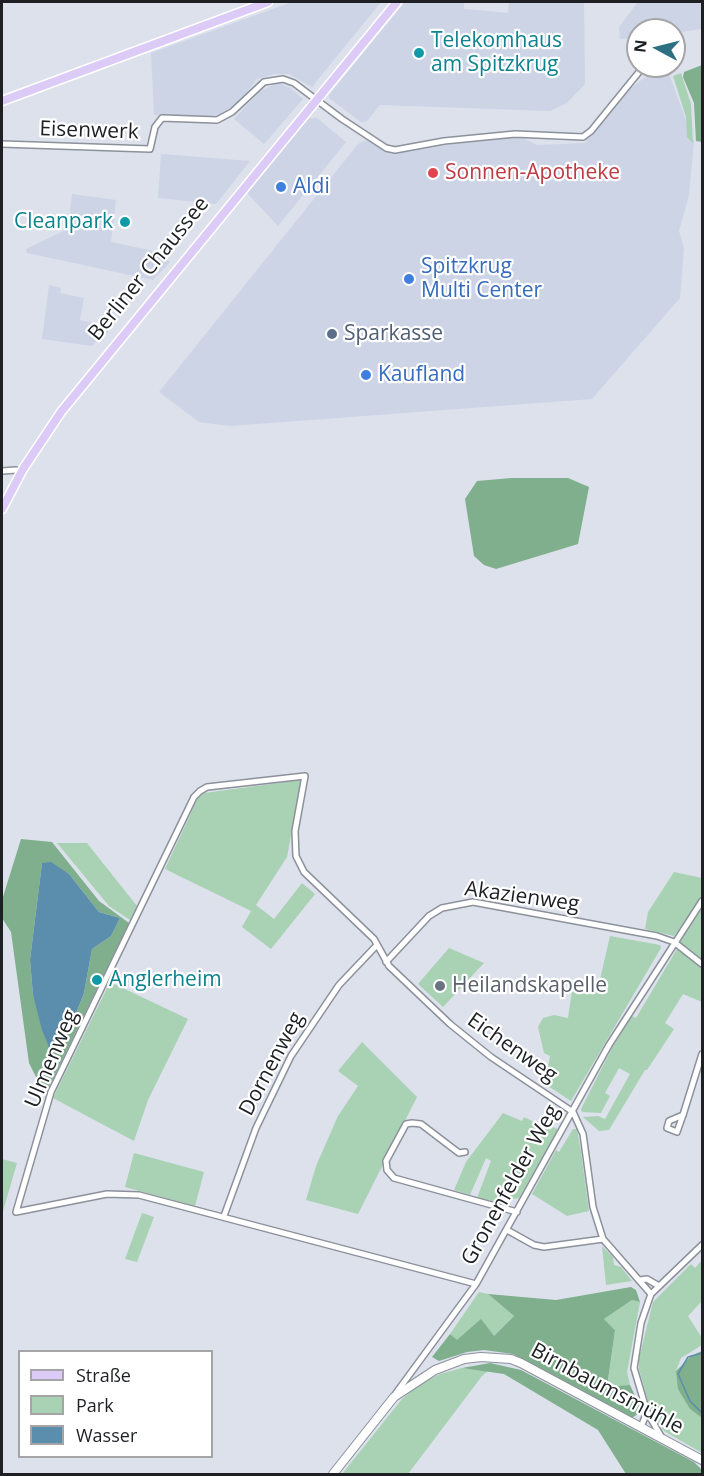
<!DOCTYPE html>
<html>
<head>
<meta charset="utf-8">
<style>
  body { margin:0 }
  #map { position:relative; width:704px; height:1476px; overflow:hidden; background:#dce1ec; font-family:"Open Sans",sans-serif }
  canvas { display:block }
  .frame { position:absolute; inset:0; border:3px solid #1d1f23; pointer-events:none }
  .legend { position:absolute; left:18px; top:1350px; width:195px; height:108px; box-sizing:border-box; background:#fff; border:2px solid #a5a5a7; margin:0; padding:8px 10px; list-style:none; font-size:18px; color:#1d1f23 }
  .legend li { display:flex; align-items:center; gap:12px; height:30px }
  .legend b { width:30px; border:2px solid #a5a5a7 }
  .north { position:absolute; left:626px; top:18px; width:60px; height:60px; box-sizing:border-box; background:#fff; border:2px solid #a5a5a7; border-radius:50%; rotate:277deg; font-size:16px; font-weight:700; line-height:24px; text-align:center; color:#1d1f23 }
  .north::after { content:''; display:block; margin:auto; width:21px; height:27px; background:#2d7081; clip-path:polygon(50% 0,100% 100%,50% 72%,0 100%) }
</style>
</head>
<body>
<div id="map">
<canvas width="704" height="1476"></canvas>
<div class="frame"></div>
<ul class="legend">
<li><b style="height:8px;background:#dccbf7"></b>Straße</li>
<li><b style="height:16px;background:#a8d2b3"></b>Park</li>
<li><b style="height:16px;background:#5a8eac"></b>Wasser</li>
</ul>
<div class="north">N</div>
</div>
<script>
const c = document.querySelector('canvas').getContext('2d');
c.lineJoin = 'round';
function fillPath(path, color) { c.fillStyle = color; c.fill(path, 'evenodd'); }
const toPath = rows => new Path2D(rows.map(r => 'M' + r).join(''));
function stroke(path, color, width, dash) { c.strokeStyle = color; c.lineWidth = width; c.lineCap = dash ? 'butt' : 'round'; c.setLineDash(dash || []); c.stroke(path); }
function write(font, color, halo, rows, align = 'center') {
  c.font = font + ' "Open Sans",sans-serif'; c.lineWidth = 4.5; c.setLineDash([]); c.textBaseline = 'middle'; c.strokeStyle = halo; c.fillStyle = color; for (const [text, x, y, turn = 0] of rows) {
    c.save(); c.translate(x, y); c.rotate((+turn || 0) * Math.PI / 180); c.textAlign = isNaN(turn) ? turn : align; if (halo) c.strokeText(text, 0, 0); c.fillText(text, 0, 0); c.restore();
  }
}
fillPath(toPath([
  [292,2,381,2,312,87,289,74,275,74,257,79,241,100,220,114,208,117,154,115,151,53],
  [405,2,464,2,464,9,508,13,509,2,584,2,585,84,567,103,550,111,380,105,367,121,361,122,329,98,329,95],
  [638,2,702,2,702,29,674,33,674,30,638,30,638,37,620,39,619,27],
  [657,68,669,74,694,142,689,195,679,231,684,248,680,298,592,399,230,426,199,422,159,392,358,144,366,140,392,154,453,144,520,137,537,145,585,143,631,88],
  [278,83,289,87,303,99,264,144,234,119,260,91],
  [309,118,317,118,346,142,278,226,247,193],
  [161,154,250,161,216,204,158,198],
  [72,194,116,200,111,242,154,251,170,262,153,280,27,253,26,249,68,229],
  [49,285,61,288,60,293,84,298,80,320,112,327,103,338,100,337,92,346,42,339]
]), '#ccd4e6');
fillPath(toPath([
  [681,73,691,104,693,143,687,137,686,117,673,76],
  [301,780,287,857,256,905,274,919,302,883,315,894,271,949,242,927,251,911,165,869,198,798,204,793],
  [57,843,87,843,137,906,130,920,109,906],
  [674,872,702,878,702,897,674,936,645,929,648,912],
  [702,906,702,960,679,943],
  [610,936,660,945,661,948,571,1101,545,1084,550,1056,544,1053,538,1027,543,1018,554,1015,568,1018,573,984,581,983,598,988],
  [449,948,484,963,443,1007,418,984],
  [677,949,702,967,702,1002,683,994,665,1023,674,1029,647,1070,645,1070,609,1130,599,1131,583,1117,598,1116,605,1119,630,1074,619,1068,605,1093,610,1096,601,1113,582,1112,581,1109,611,1050,632,1016,636,1018],
  [110,982,188,1019,148,1100,134,1141,53,1098],
  [362,1042,417,1097,358,1214,306,1200,316,1166,338,1116,358,1086,338,1071],
  [503,1113,522,1121,524,1117,550,1130,553,1127,559,1130,519,1198,495,1202,477,1198,491,1161,486,1158,470,1195,454,1190,466,1162],
  [573,1129,577,1129,581,1152,589,1211,567,1216,532,1194,556,1150,559,1152],
  [134,1153,204,1172,195,1206,125,1187],
  [2,1159,17,1163,3,1211,2,1211],
  [142,1213,154,1217,137,1262,125,1259],
  [602,1246,613,1257,614,1265,621,1267,632,1281,606,1285],
  [702,1260,702,1301,688,1316,702,1338,702,1345,681,1358,676,1371,690,1409,702,1418,702,1453,664,1431,659,1424,648,1401,639,1369,639,1358,653,1302,691,1264,695,1268],
  [479,1292,488,1294,514,1316,494,1336,456,1340,450,1334],
  [632,1300,640,1302,627,1372,630,1385,607,1388,615,1330,604,1319],
  [462,1368,489,1370,482,1376,408,1474,342,1474,402,1399,419,1385,440,1374]
]), '#a8d2b3');
fillPath(toPath([
  [702,65,702,142,696,141,694,103,683,77,684,72],
  [511,478,568,478,589,487,578,544,496,569,484,565,474,556,465,499,477,481],
  [21,839,52,842,99,901,129,923,45,1095,29,1063,11,932,2,918,2,900],
  [42,863,69,874,99,912,120,918,111,936,92,949,84,993,65,1042,51,1052,33,995,30,960],
  [631,1287,636,1290,640,1302,632,1300,604,1319,615,1330,607,1387,630,1385,640,1407,639,1413,632,1418,513,1354,484,1350,467,1352,439,1361,432,1357,450,1334,457,1340,481,1319,494,1336,514,1316,488,1294,556,1300],
  [702,1351,702,1418,690,1409,678,1389,676,1371,691,1356],
  [490,1363,521,1370,694,1462,702,1470,702,1474,626,1474,598,1430,504,1374,462,1368]
]), '#7faf8d');
fillPath(toPath([
  [51,862,69,874,99,912,120,918,111,936,92,949,84,993,65,1042,51,1052,42,1030,33,995,30,960,42,863]
]), '#5a8eac');
stroke(toPath([
  [702,1353,688,1357,678,1374,690,1401,702,1413]
]), '#5a8eac', 1.5);
const street = toPath([
  [2,144,150,149,155,127,162,118,217,120,232,112,264,82,283,79,294,83,342,119,386,148,395,150,444,141,515,134,583,137,591,131,639,72,648,66],
  [2,471,16,470,21,473],
  [386,962,429,916,442,908,473,902,657,936,674,942,702,964],
  [683,1115,669,1121,667,1128,677,1132,683,1115,702,1054],
  [465,1152,459,1153,421,1124,412,1123,406,1124,386,1161,387,1170,394,1178,517,1212],
  [224,1216,256,1128,291,1056,339,985,377,945],
  [507,1230,534,1245,544,1247,603,1239],
  [640,1280,647,1279,659,1286],
  [476,1284,139,1195,107,1194,16,1212,51,1092,194,797,200,791,207,787,305,776,295,831,296,856,304,872,374,939,389,966,450,1024,491,1057,573,1112,583,1134,593,1207,603,1239,651,1294],
  [396,1393,476,1284,609,1045,702,901],
  [641,1427,647,1412],
  [662,1438,647,1412,634,1368,641,1323,651,1294,702,1245]
]);
const secondary = toPath([
  [333,1474,394,1397,435,1370,464,1359,481,1357,511,1359,521,1363,702,1460]
]);
const primary = toPath([
  [2,101,268,2],
  [2,509,23,469,61,412,397,2]
]);
stroke(street, '#8c919b', 8);
stroke(secondary, '#8c919b', 10);
stroke(primary, '#fff', 11);
stroke(street, '#fff', 5);
stroke(secondary, '#fff', 8);
stroke(primary, '#dccbf7', 8);
for (const [x, y, r, color] of [
  [419,53,6,"#0f9aa8"],
  [433,173,6,"#e0444e"],
  [281,187,6,"#3f7fe0"],
  [125,222,6,"#0f9aa8"],
  [409,279,6,"#3f7fe0"],
  [332,334,6,"#5c6f8a"],
  [366,375,6,"#3f7fe0"],
  [97,980,6,"#0f9aa8"],
  [440,986,6,"#6b7280"]
]) { const dot = new Path2D(); dot.arc(x, y, r, 0, 2 * Math.PI); c.fillStyle = color; c.fill(dot); stroke(dot, '#fff', 2); }
write('21px', '#0d838f', '#fff', [
  ["Telekomhaus",431,41],
  ["am Spitzkrug",431,65],
  ["Cleanpark",113,222,"right"],
  ["Anglerheim",109,980]
], 'left');
write('21px', '#1d1f23', '#fff', [
  ["Eisenwerk",89,131,2],
  ["Berliner Chaussee",149,269,-51],
  ["Akazienweg",522,897,8],
  ["Eichenweg",512,1048,35],
  ["Ulmenweg",52,1059,-67],
  ["Dornenweg",272,1064,-62],
  ["Gronenfelder Weg",511,1185,-61],
  ["Birnbaumsmühle",607,1389,28]
]);
write('21px', '#be3a42', '#fff', [
  ["Sonnen-Apotheke",445,173]
], 'left');
write('21px', '#366cbe', '#fff', [
  ["Aldi",293,187],
  ["Spitzkrug",421,267],
  ["Multi Center",421,291],
  ["Kaufland",378,375]
], 'left');
write('21px', '#4e5e75', '#fff', [
  ["Sparkasse",344,334]
], 'left');
write('21px', '#5b616d', '#fff', [
  ["Heilandskapelle",452,986]
], 'left');
</script>
</body>
</html>
